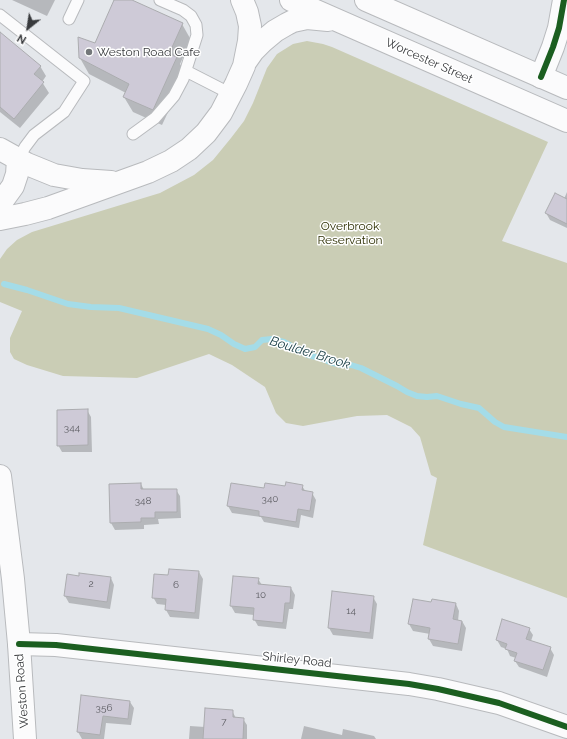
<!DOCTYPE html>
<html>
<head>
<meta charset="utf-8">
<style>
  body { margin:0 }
  #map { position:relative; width:567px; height:739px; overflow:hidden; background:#e4e7eb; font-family:Raleway,sans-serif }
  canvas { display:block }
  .north { position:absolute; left:8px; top:8px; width:40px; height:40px; -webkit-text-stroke:3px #fff; paint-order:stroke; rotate:210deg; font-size:11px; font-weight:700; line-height:16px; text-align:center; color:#383a3d }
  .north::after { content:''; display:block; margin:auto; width:14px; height:18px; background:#383a3d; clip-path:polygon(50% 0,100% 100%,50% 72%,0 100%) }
</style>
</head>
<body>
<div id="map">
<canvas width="567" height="739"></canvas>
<div class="north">N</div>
</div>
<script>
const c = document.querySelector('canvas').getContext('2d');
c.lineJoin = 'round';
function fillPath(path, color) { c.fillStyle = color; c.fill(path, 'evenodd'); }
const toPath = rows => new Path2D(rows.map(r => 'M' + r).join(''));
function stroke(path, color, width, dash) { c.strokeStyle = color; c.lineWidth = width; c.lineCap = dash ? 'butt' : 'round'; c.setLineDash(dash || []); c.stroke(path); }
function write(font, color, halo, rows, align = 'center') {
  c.font = font + ' Raleway,sans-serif'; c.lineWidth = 3; c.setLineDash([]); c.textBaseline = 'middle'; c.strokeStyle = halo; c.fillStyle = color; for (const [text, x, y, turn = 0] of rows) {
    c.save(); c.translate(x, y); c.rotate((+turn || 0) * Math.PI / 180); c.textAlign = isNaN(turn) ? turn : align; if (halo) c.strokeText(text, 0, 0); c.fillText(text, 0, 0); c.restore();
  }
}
fillPath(toPath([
  [307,41,323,44,332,47,548,142,502,241,567,263,567,598,423,545,437,478,431,475,420,437,411,427,387,415,357,416,303,426,286,423,276,413,265,387,232,365,209,354,137,378,63,376,27,365,14,359,10,352,10,338,22,311,0,302,0,259,7,249,17,240,32,232,160,193,194,175,213,160,231,138,244,121,253,103,267,68,277,54,293,44]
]), '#cacdb5');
fillPath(toPath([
  [12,0,55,0,47,16],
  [115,0,130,0,182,24,191,40,180,64,186,74,162,125,133,112,124,97,126,93,89,74,80,58,95,44],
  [0,33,40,66,46,76,42,82,49,93,20,128,0,112],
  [567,192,567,228,550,220,546,213,564,199],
  [87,410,91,417,92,452,62,452,58,445],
  [141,484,144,490,176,490,180,496,181,518,158,519,159,524,144,525,144,529,115,530,111,523],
  [302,486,306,492,312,493,316,500,313,518,301,515,299,528,264,522,261,517,232,513,228,506,265,489],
  [199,572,203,579,199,619,170,617,166,610,166,605,157,604,153,597,169,576],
  [111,578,114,585,110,609,69,603,65,596],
  [258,579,262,585,291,588,295,595,293,609,289,609,286,629,258,626,254,619,254,615,235,613,231,606],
  [373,597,377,604,373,639,333,635,329,628],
  [456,604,459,611,458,621,462,621,466,628,462,651,433,646,429,639,430,634,413,631,409,624],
  [529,629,533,635,531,641,550,648,554,655,547,677,519,667,515,661,516,658,510,656,507,649,501,647,497,640],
  [82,696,130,702,134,708,131,725,106,723,104,739,82,739,78,732],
  [232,711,236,718,243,719,247,725,247,739,189,739,190,726,205,727],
  [304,726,342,735,343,729,374,736,376,739,301,739]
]), '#0003');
stroke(toPath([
  [4,284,27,290,68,304,91,307,119,308,208,329,221,335,234,344,245,349,255,347,262,340,272,339,284,342,308,355,320,358,330,362,341,365,351,365,361,368,397,386,407,392,417,396,427,397,437,396,461,404,479,408,495,422,504,427,567,437]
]), '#a4dce8', 6);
const building = toPath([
  [114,0,132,0,183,23,169,54,177,57,153,110,123,97,129,84,79,58,78,37,95,43,114,0],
  [0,32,41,66,34,74,44,82,14,119,0,107,0,32],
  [555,193,567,199,567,224,545,213,555,193],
  [88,409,88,445,57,446,57,410,88,409],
  [286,482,303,485,302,490,313,492,310,511,298,509,296,522,259,516,259,511,227,506,231,483,264,488,265,483,285,486,286,482],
  [141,483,141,489,177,489,177,512,155,512,155,518,141,518,141,522,110,523,109,484,141,483],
  [169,569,199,571,195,613,165,610,166,599,152,598,154,574,168,575,169,569],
  [79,573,111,577,107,602,64,596,67,574,79,576,79,573],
  [233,576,259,578,258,584,291,587,290,603,285,603,283,623,253,620,254,608,230,606,233,576],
  [332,591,374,596,370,633,328,628,332,591],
  [413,599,431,602,432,599,456,603,453,619,462,621,458,644,428,639,430,628,408,624,413,599],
  [502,619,530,628,526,639,551,647,543,670,514,661,517,653,505,649,507,644,496,640,502,619],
  [81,695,130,701,128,719,103,716,100,735,77,732,81,695],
  [205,708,233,710,233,717,244,718,243,739,203,739,205,708]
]);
fillPath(building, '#cecad7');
stroke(building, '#abacaf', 1);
const service = toPath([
  [0,15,84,81,64,112,34,135,25,147,18,160],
  [69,19,78,0],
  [186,71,231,94],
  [133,134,155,118,174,96,183,79,197,35,196,25,191,16,183,10,160,0]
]);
const minor = toPath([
  [541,77,553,47,559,28,564,0],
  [19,644,56,645,409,684,438,689,499,703,567,727]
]);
const secondary = toPath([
  [0,476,13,579,19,644,25,739]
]);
const trunk = toPath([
  [291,0,567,121],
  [366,0,567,88],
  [246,61,253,51,263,41,275,31,287,24,293,21,307,18,328,20],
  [0,149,27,164,54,175,82,180,111,182],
  [0,204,13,186,17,174,18,160],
  [0,219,25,214,48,208,148,172,171,161,189,149,206,133,221,113,236,84,244,66,249,41,250,26,247,12,242,0]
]);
stroke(service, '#b8babd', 13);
stroke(minor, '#b8babd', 24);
stroke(secondary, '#b8babd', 24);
stroke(trunk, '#b8babd', 24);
stroke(service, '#fbfbfc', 11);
stroke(minor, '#fbfbfc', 22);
stroke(secondary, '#fbfbfc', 22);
stroke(trunk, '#fbfbfc', 22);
stroke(toPath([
  [541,77,553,47,559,28,564,0],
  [19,644,56,645,409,684,438,689,499,703,567,727]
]), '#1b5e20', 6);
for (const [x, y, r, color] of [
  [89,52,4,"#74777a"]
]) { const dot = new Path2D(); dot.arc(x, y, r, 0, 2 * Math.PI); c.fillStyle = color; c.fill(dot); stroke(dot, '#fff', 1.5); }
write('10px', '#5e5e64', null, [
  ["344",72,428],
  ["340",270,499],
  ["348",143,501],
  ["2",91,584],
  ["6",176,585],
  ["10",261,595],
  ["14",351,611],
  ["356",104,708],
  ["7",224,722]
]);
write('12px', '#383a3d', '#fff', [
  ["Weston Road Cafe",97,52]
], 'left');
write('12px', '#383a3d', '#fff', [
  ["Worcester Street",429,61,24],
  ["Shirley Road",297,660,6],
  ["Weston Road",22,691,-94]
]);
write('12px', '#2c2e00', '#fff', [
  ["Overbrook",350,226],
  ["Reservation",350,240]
]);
write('italic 13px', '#153b42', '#fff', [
  ["Boulder Brook",310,353,17]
]);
</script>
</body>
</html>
